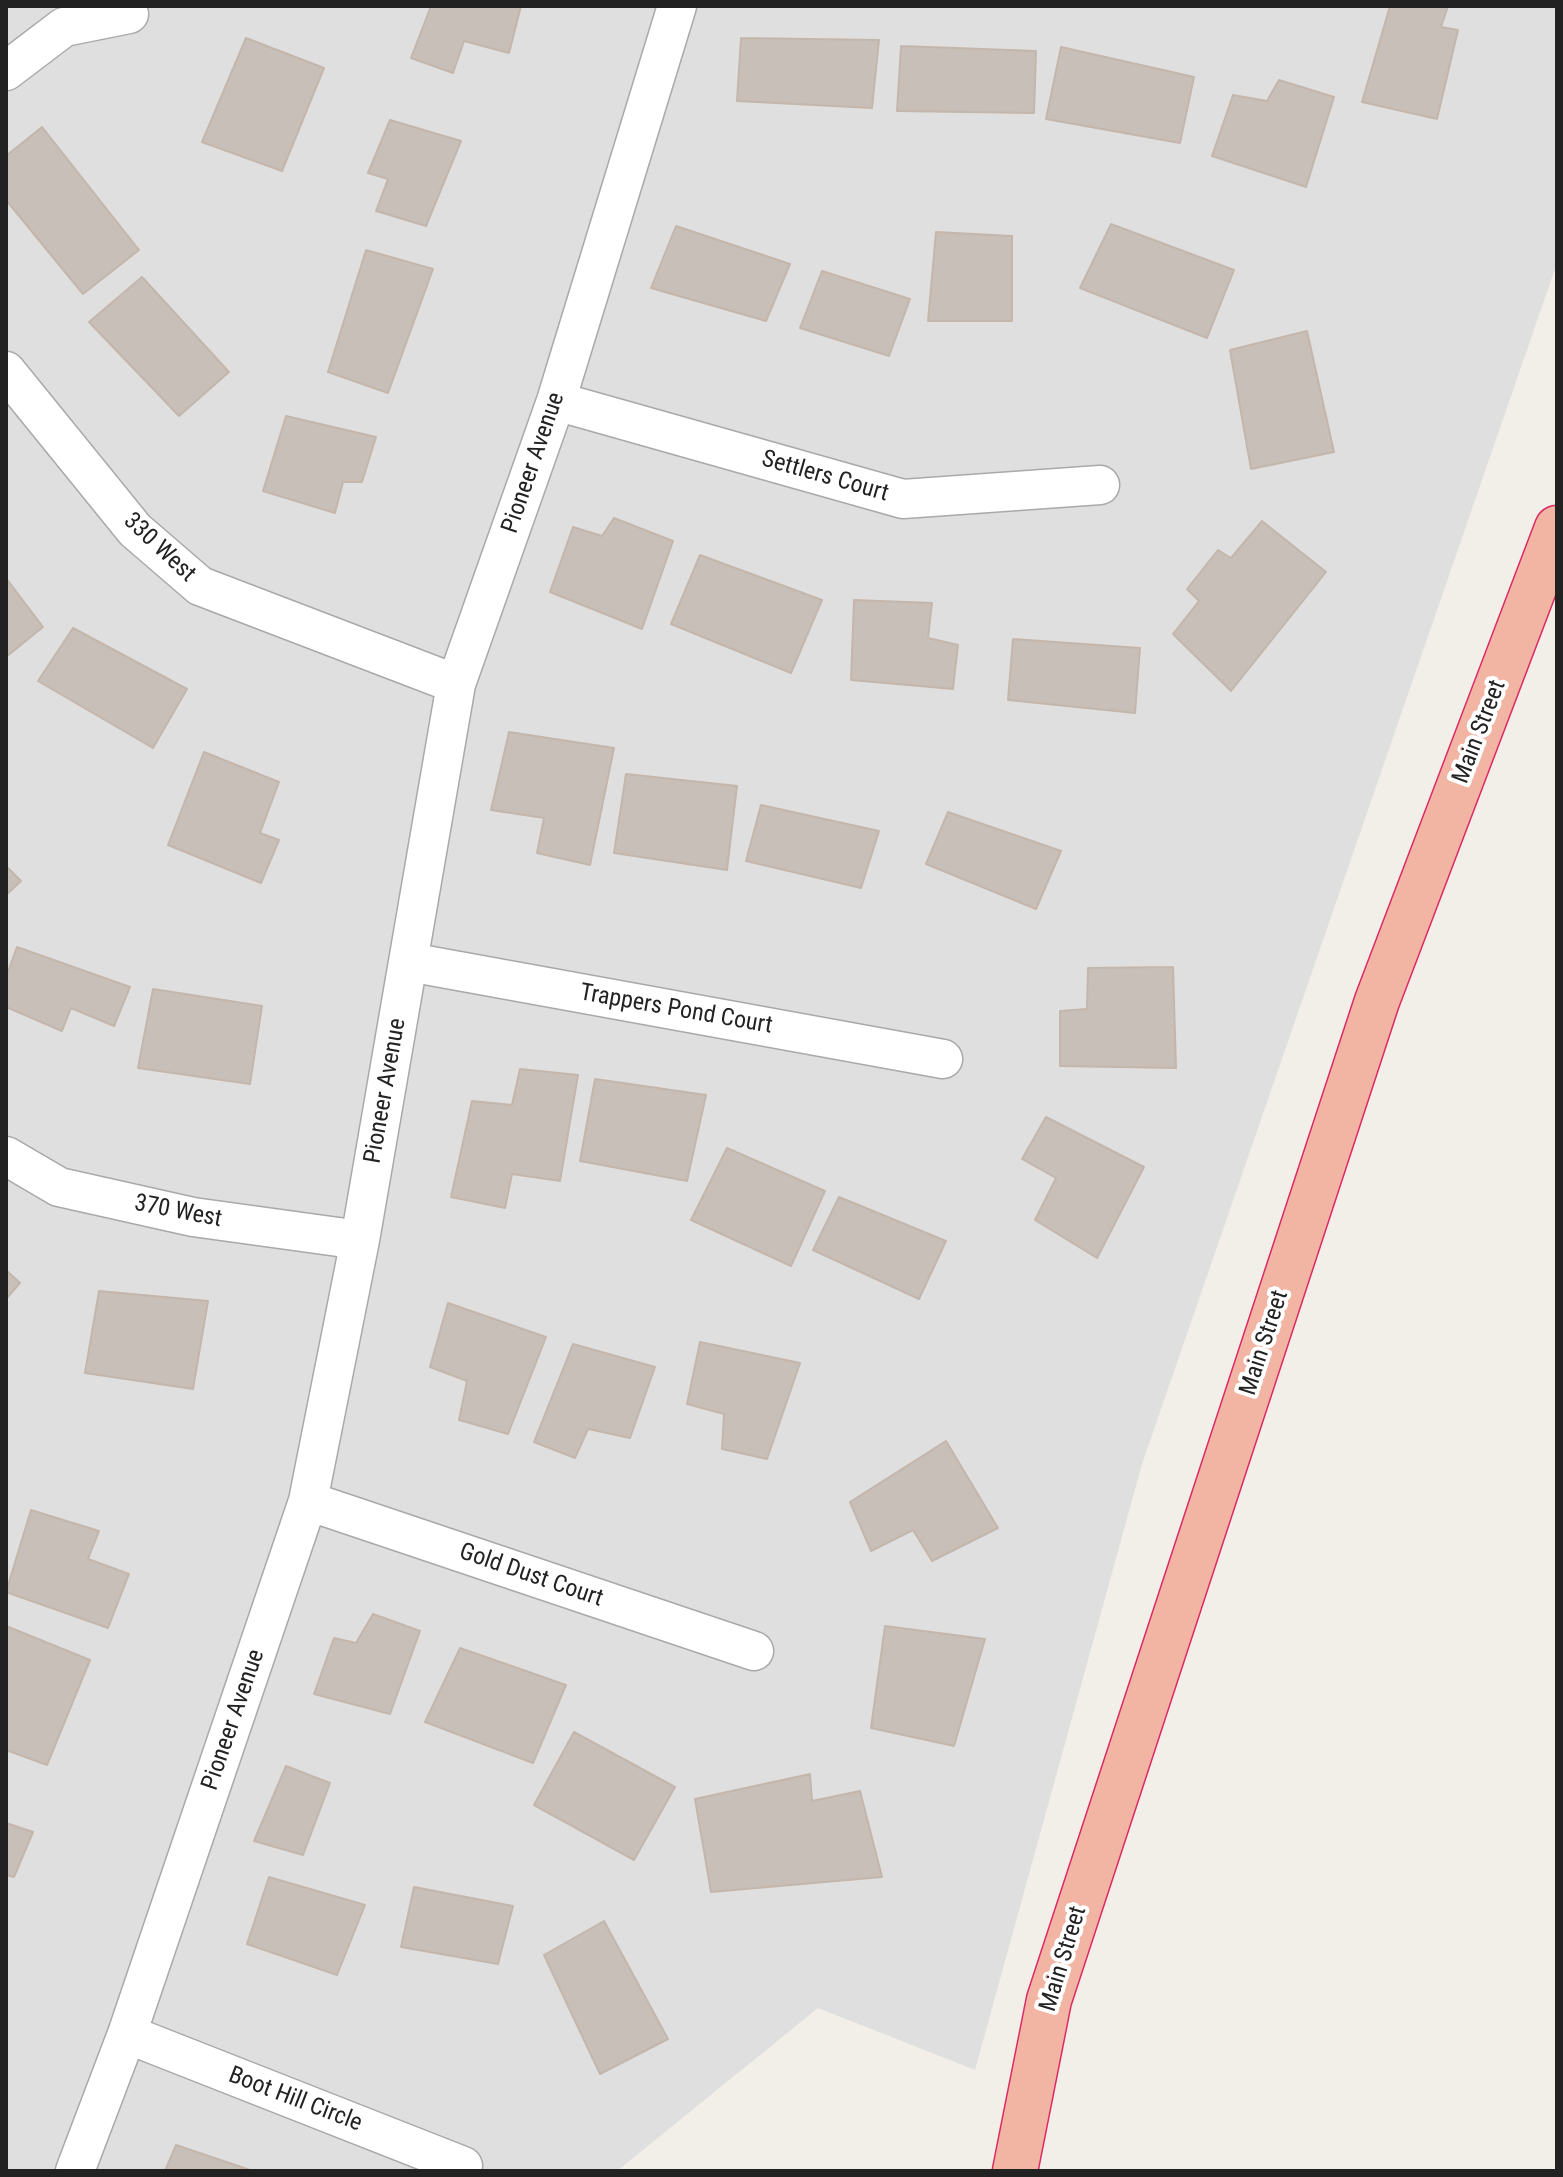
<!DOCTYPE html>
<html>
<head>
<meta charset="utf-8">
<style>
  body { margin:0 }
  #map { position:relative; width:1563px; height:2177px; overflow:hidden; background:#f2efe9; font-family:"Roboto Condensed",sans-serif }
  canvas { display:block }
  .frame { position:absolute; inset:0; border:8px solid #222; pointer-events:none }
</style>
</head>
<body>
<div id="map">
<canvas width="1563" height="2177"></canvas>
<div class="frame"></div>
</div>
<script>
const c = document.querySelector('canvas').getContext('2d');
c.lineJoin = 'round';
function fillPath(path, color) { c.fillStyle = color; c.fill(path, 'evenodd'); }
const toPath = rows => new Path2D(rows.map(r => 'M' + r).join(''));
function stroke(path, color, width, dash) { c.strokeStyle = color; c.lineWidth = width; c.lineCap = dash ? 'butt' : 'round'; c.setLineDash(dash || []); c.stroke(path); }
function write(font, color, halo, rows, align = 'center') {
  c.font = font + ' "Roboto Condensed",sans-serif'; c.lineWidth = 8; c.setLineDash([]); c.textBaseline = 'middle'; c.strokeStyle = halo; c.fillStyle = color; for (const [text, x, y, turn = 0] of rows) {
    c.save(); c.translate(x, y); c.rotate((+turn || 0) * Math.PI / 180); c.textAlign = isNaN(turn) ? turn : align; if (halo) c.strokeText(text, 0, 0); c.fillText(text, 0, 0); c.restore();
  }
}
fillPath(toPath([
  [6,6,1557,6,1557,263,1142,1464,975,2070,818,2008,617,2171,6,2171]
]), '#e0dfdf');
const building = toPath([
  [431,6,521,6,509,53,464,41,453,73,411,58,431,6],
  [1390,6,1448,6,1441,27,1458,30,1437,119,1362,102,1390,6],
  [246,38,324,68,282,171,202,142,246,38],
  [741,38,879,40,872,108,737,101,741,38],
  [901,46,1036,51,1034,113,897,111,901,46],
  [1061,47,1194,77,1180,143,1046,119,1061,47],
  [1279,80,1334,97,1306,187,1212,156,1233,95,1267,101,1279,80],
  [390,120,461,141,426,226,376,211,388,179,368,173,390,120],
  [42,127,139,250,83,294,6,200,6,156,42,127],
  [1111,224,1234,270,1207,338,1080,288,1111,224],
  [676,226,790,264,766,321,651,288,676,226],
  [936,232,1012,236,1012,321,928,321,936,232],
  [366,250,433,269,388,393,328,372,366,250],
  [822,271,910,299,889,356,800,328,822,271],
  [142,277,229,372,179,416,89,322,142,277],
  [1307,331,1334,452,1251,469,1230,350,1307,331],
  [286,416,376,437,362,482,343,482,335,513,263,491,286,416],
  [614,518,673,541,642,629,550,592,573,527,602,536,614,518],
  [1262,521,1326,572,1231,691,1173,634,1199,601,1187,589,1218,550,1231,558,1262,521],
  [700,555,822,600,791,673,671,624,700,555],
  [6,578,43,627,6,657,6,578],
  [854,600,932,603,928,638,958,645,953,689,851,680,854,600],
  [73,628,187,689,153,748,38,681,73,628],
  [1013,639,1140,648,1135,713,1008,700,1013,639],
  [509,732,614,748,590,865,537,853,544,818,491,810,509,732],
  [204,752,279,782,260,833,279,840,261,883,168,845,204,752],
  [626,774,737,786,727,870,614,853,626,774],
  [761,805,879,831,861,888,746,861,761,805],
  [948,812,1061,851,1036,909,926,864,948,812],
  [6,866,21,881,6,895,6,866],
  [17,947,130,987,114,1026,71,1008,62,1031,6,1007,6,977,17,947],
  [1173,967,1176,1068,1060,1066,1060,1011,1087,1009,1088,968,1173,967],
  [153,989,262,1006,250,1084,138,1068,153,989],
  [520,1069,578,1075,560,1181,512,1174,505,1208,451,1197,472,1101,512,1105,520,1069],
  [595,1079,706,1095,687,1181,580,1161,595,1079],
  [1046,1117,1144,1167,1097,1258,1035,1220,1056,1178,1022,1159,1046,1117],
  [727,1148,825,1191,791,1266,691,1220,727,1148],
  [839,1197,946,1241,919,1299,813,1250,839,1197],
  [6,1270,20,1283,6,1299,6,1270],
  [99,1291,208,1301,193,1389,85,1373,99,1291],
  [448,1303,546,1337,508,1434,459,1420,467,1381,430,1367,448,1303],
  [700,1342,800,1363,767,1459,722,1449,724,1414,687,1404,700,1342],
  [573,1344,655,1367,630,1438,588,1429,575,1458,534,1442,573,1344],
  [946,1441,998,1528,932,1561,913,1530,871,1551,850,1502,946,1441],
  [31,1510,99,1531,88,1559,129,1574,108,1628,6,1592,31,1510],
  [373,1614,420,1631,390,1714,314,1694,334,1638,356,1643,373,1614],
  [6,1626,90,1660,47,1765,6,1750,6,1626],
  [885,1626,985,1639,954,1746,871,1728,885,1626],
  [460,1648,566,1685,533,1763,425,1722,460,1648],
  [574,1732,675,1787,634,1860,534,1805,574,1732],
  [286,1766,330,1783,303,1855,254,1841,286,1766],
  [810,1774,812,1801,860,1791,882,1877,711,1892,695,1799,810,1774],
  [6,1823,33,1832,14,1877,6,1875,6,1823],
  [269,1877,365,1905,337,1975,247,1944,269,1877],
  [414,1887,513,1906,498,1964,401,1947,414,1887],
  [604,1921,668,2039,600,2074,544,1955,604,1921],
  [176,2145,253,2171,165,2171,176,2145]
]);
fillPath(building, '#c7bfb8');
stroke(building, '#c4b6ab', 2);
const minor = toPath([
  [6,71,64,27,129,14],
  [6,371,135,530,200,586,456,684],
  [556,401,903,499,1100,485],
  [409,962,943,1059],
  [6,1156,59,1187,193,1217,360,1240],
  [308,1501,754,1651],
  [127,2034,463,2166],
  [75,2171,127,2034,308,1501,360,1240,456,684,556,401,677,6]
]);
const trunk = toPath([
  [1015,2171,1049,2000,1377,1001,1557,528]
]);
stroke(minor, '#a9a9a9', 41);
stroke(trunk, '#dc2a67', 47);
stroke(minor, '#fff', 38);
stroke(trunk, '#f2b4a3', 44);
write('24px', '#222', '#fff', [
  ["Pioneer Avenue",534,463,-71],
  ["Settlers Court",825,477,16],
  ["330 West",159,548,43],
  ["Main Street",1480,732,-69],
  ["Trappers Pond Court",676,1010,10],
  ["Pioneer Avenue",386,1091,-80],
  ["370 West",178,1212,11],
  ["Main Street",1265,1343,-72],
  ["Gold Dust Court",531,1576,19],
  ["Pioneer Avenue",234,1720,-71],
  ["Main Street",1064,1959,-73],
  ["Boot Hill Circle",295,2100,21]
]);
</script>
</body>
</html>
